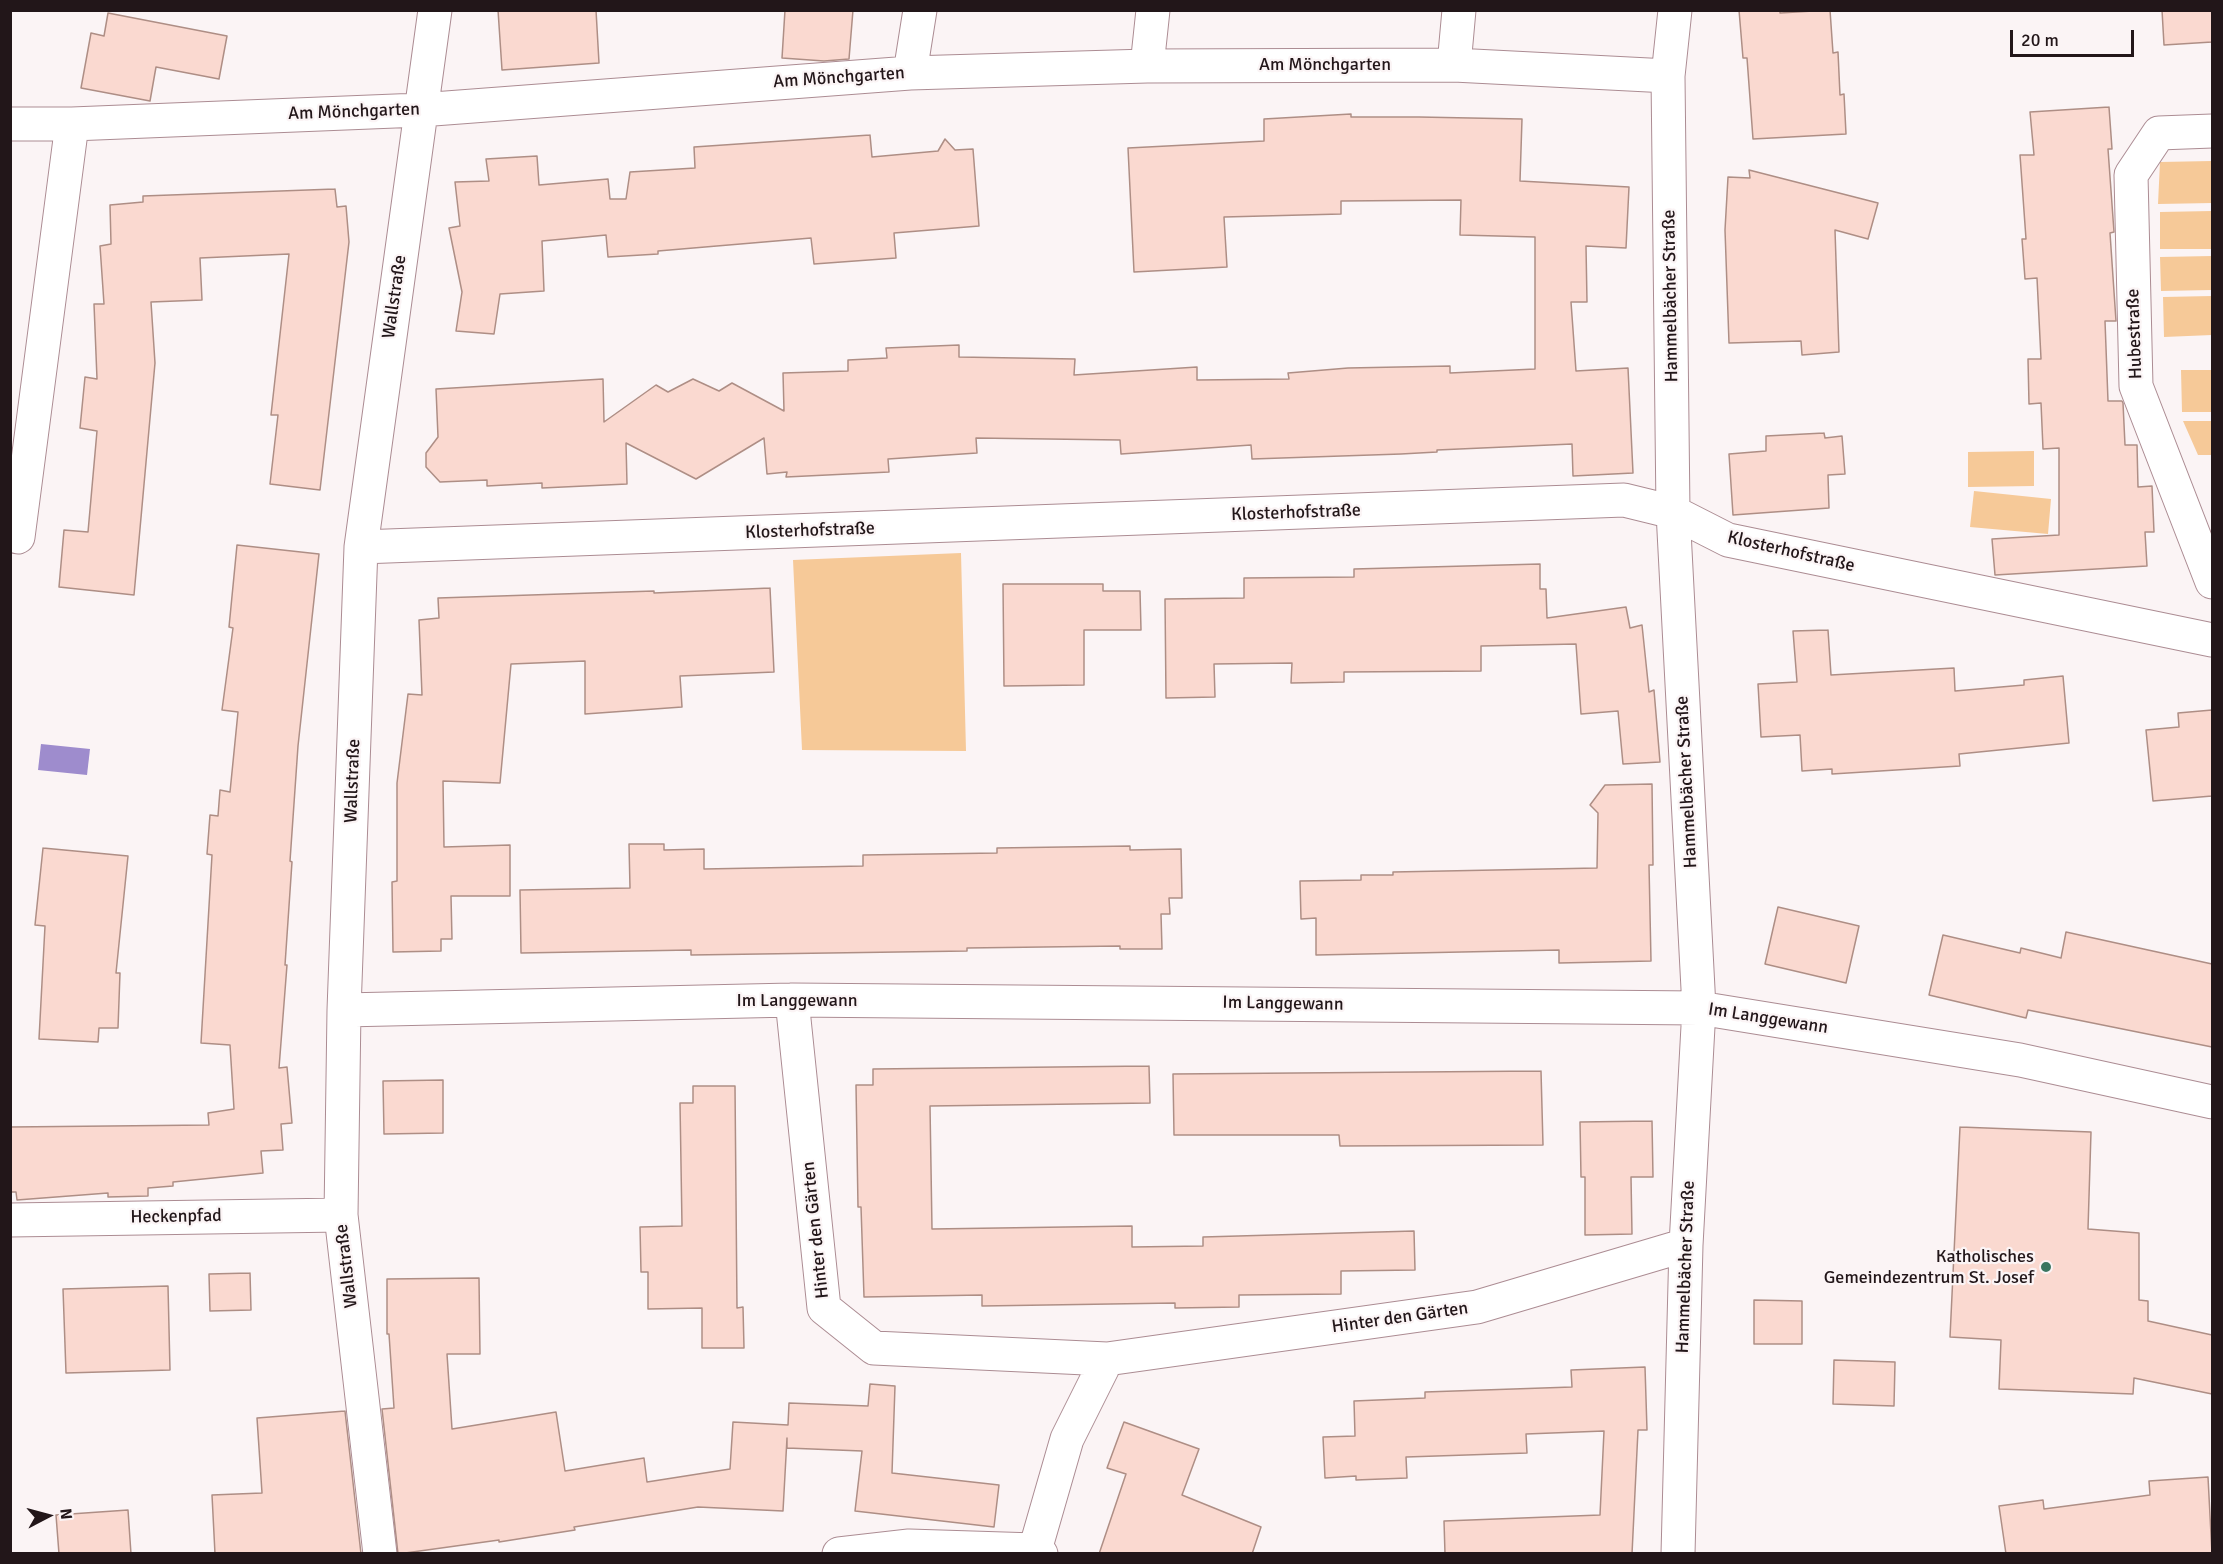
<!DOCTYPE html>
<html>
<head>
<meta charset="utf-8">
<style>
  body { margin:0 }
  #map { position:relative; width:2223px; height:1564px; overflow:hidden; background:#fbf4f5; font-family:Signika,sans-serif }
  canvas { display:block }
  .frame { position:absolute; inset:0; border:12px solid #221619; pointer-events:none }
  .north { position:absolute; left:18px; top:1486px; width:60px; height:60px; -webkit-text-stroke:4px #fbf4f5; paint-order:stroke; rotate:84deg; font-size:16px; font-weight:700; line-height:24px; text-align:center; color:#221619 }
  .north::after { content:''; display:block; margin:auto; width:21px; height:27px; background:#221619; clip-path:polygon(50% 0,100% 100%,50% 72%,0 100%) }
  .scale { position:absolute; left:2010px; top:30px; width:124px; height:27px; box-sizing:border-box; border:3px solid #221619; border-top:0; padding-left:8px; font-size:18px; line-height:21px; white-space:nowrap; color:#221619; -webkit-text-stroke:4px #fbf4f5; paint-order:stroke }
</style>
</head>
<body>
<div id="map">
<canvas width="2223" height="1564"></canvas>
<div class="frame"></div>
<div class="north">N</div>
<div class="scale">20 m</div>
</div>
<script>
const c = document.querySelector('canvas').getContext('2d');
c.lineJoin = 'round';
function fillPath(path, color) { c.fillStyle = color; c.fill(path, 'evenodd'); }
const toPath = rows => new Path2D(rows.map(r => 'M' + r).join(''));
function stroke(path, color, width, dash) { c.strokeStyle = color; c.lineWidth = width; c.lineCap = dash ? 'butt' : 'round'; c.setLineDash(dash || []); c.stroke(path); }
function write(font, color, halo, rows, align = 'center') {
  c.font = font + ' Signika,sans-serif'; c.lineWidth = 4.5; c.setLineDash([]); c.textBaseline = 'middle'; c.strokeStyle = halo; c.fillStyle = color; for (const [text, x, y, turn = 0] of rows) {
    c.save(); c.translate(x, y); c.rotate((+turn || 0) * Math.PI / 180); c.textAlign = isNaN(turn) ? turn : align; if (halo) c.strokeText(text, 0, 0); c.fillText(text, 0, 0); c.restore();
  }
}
fillPath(toPath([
  [2212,161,2212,203,2158,204,2160,162],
  [2212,211,2212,249,2160,249,2160,212],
  [2212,256,2212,290,2161,291,2160,257],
  [2212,296,2212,335,2164,337,2163,297],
  [2181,370,2212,370,2212,412,2182,412],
  [2183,421,2212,421,2212,455,2198,455],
  [2034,451,2034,486,1968,487,1968,452],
  [1974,491,2051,499,2048,534,1970,527],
  [961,553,966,751,802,750,793,560]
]), '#f6c998');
fillPath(toPath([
  [41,744,90,749,87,775,38,770]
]), '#9e8ccd');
const building = toPath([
  [498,10,596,10,599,63,502,70,498,10],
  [785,10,853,10,849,59,824,61,782,58,785,10],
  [1739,10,1780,10,1780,13,1830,10,1833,53,1838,52,1840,95,1844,94,1846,134,1753,139,1747,58,1743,58,1739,10],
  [2162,10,2212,10,2212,42,2164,45,2162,10],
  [108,13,227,36,219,79,156,67,150,101,81,88,91,33,104,36,108,13],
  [2109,107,2112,149,2108,149,2114,232,2110,233,2116,321,2105,321,2108,401,2122,401,2123,403,2125,445,2137,445,2138,487,2152,486,2154,532,2145,532,2147,566,1995,575,1992,539,2059,535,2059,448,2043,449,2041,403,2029,404,2028,359,2041,359,2037,278,2025,279,2022,239,2026,239,2020,155,2034,155,2030,112,2109,107],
  [1351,114,1351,117,1419,117,1522,119,1520,181,1629,187,1626,248,1586,246,1587,302,1571,302,1576,371,1628,368,1633,473,1573,476,1572,444,1437,450,1437,452,1401,454,1252,459,1251,445,1121,454,1120,440,976,438,977,453,888,459,889,472,786,477,787,472,767,474,764,438,696,479,626,443,627,484,542,488,542,483,487,486,487,480,440,482,426,467,426,453,438,437,436,389,603,379,604,422,656,385,668,392,693,379,719,391,732,383,784,411,783,373,848,371,848,360,887,358,886,348,959,345,959,357,1075,359,1074,375,1197,367,1197,380,1289,379,1288,373,1348,368,1450,366,1450,373,1535,369,1535,237,1460,235,1461,200,1341,201,1341,214,1224,217,1227,267,1134,272,1128,148,1264,141,1264,119,1351,114],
  [870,135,872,157,938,151,945,139,955,150,973,149,979,226,894,233,896,258,814,264,811,238,658,251,658,254,608,257,606,235,542,241,544,291,500,294,494,334,456,331,462,292,449,228,460,226,455,182,489,181,486,159,537,156,539,185,608,179,610,199,626,199,630,172,695,168,694,147,870,135],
  [1749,170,1878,203,1868,239,1835,230,1839,352,1802,355,1801,341,1729,343,1725,230,1728,177,1750,178,1749,170],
  [335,189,337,207,346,206,349,242,320,490,270,484,278,415,271,415,289,254,200,258,202,300,151,302,155,363,134,595,59,587,64,530,88,532,97,431,80,428,85,377,97,379,94,304,104,304,100,246,111,244,110,205,143,202,143,196,335,189],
  [1824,433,1825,438,1842,436,1845,474,1828,475,1829,508,1733,515,1729,454,1766,451,1766,436,1824,433],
  [237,545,319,554,298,746,290,861,292,862,285,965,287,965,279,1068,287,1067,292,1123,281,1124,283,1150,261,1151,263,1173,173,1182,173,1186,148,1188,148,1196,108,1197,108,1193,17,1200,16,1192,10,1192,10,1127,209,1125,208,1113,234,1109,230,1045,201,1043,212,855,207,854,210,815,218,816,220,790,230,792,238,712,222,710,233,628,229,627,237,545],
  [1540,564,1540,589,1546,589,1547,618,1626,607,1630,628,1642,625,1649,692,1654,690,1660,762,1623,764,1618,711,1581,714,1576,644,1481,646,1481,671,1344,672,1344,682,1291,683,1292,663,1214,664,1215,697,1166,698,1165,599,1244,598,1244,578,1354,577,1354,569,1540,564],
  [1003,584,1103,584,1103,591,1140,591,1141,630,1084,630,1084,685,1004,686,1003,584],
  [770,588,774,672,680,676,682,707,585,714,585,661,511,664,500,783,443,781,444,847,510,845,510,896,451,896,452,939,441,939,441,951,393,952,392,882,397,881,397,783,408,694,422,695,419,620,439,618,438,598,654,591,654,593,770,588],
  [1828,630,1831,675,1954,668,1955,691,2024,685,2024,680,2063,676,2069,743,1959,754,1960,766,1832,774,1832,769,1802,771,1800,735,1761,737,1758,684,1797,682,1793,631,1828,630],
  [2212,710,2212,796,2153,801,2146,730,2179,727,2178,713,2212,710],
  [1652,784,1653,865,1649,865,1651,961,1559,963,1559,950,1316,955,1316,918,1301,919,1300,881,1361,880,1361,875,1393,875,1393,872,1597,868,1598,813,1590,805,1605,785,1652,784],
  [629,844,664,844,664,850,704,849,704,869,863,866,863,855,997,853,997,848,1130,846,1130,850,1181,849,1182,898,1169,898,1170,914,1161,914,1162,949,1120,949,1120,946,967,948,967,951,691,955,691,950,521,953,520,890,630,888,629,844],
  [43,848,128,856,116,973,120,973,118,1028,99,1028,98,1042,39,1039,45,926,35,925,43,848],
  [1778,907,1859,926,1846,983,1765,964,1778,907],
  [2066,932,2212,964,2212,1047,2028,1010,2026,1018,1929,995,1943,935,2020,953,2021,948,2061,958,2066,932],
  [1149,1066,1150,1103,930,1106,932,1229,1132,1226,1132,1247,1203,1246,1203,1237,1414,1231,1415,1270,1341,1271,1341,1294,1239,1295,1239,1307,1175,1308,1175,1303,982,1306,982,1295,864,1297,861,1207,858,1207,856,1085,873,1085,873,1069,1149,1066],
  [1541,1071,1543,1145,1340,1146,1339,1135,1174,1135,1173,1074,1541,1071],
  [443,1080,443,1133,384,1134,383,1081,443,1080],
  [693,1086,735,1086,737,1308,743,1307,744,1348,702,1348,702,1308,648,1309,648,1272,641,1272,640,1227,682,1226,680,1103,693,1103,693,1086],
  [1652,1121,1653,1177,1631,1177,1632,1234,1585,1235,1585,1177,1581,1177,1580,1122,1652,1121],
  [1960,1127,2091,1132,2088,1229,2139,1233,2139,1300,2148,1301,2148,1321,2212,1335,2212,1394,2134,1378,2133,1394,1999,1389,2001,1340,1950,1337,1960,1127],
  [250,1273,251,1310,210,1311,209,1274,250,1273],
  [479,1278,480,1354,447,1354,452,1429,556,1412,565,1471,644,1458,647,1482,730,1469,733,1422,788,1425,789,1403,868,1406,870,1384,895,1386,892,1473,999,1485,994,1527,855,1511,862,1451,787,1448,787,1438,783,1511,698,1507,574,1527,575,1530,499,1542,499,1540,398,1554,382,1409,394,1408,389,1334,387,1334,387,1279,479,1278],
  [168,1286,170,1370,66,1373,63,1289,168,1286],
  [1754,1300,1802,1301,1802,1344,1754,1344,1754,1300],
  [1834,1360,1895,1362,1894,1406,1833,1404,1834,1360],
  [1645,1367,1647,1430,1638,1430,1632,1554,1445,1554,1444,1521,1600,1515,1604,1431,1526,1434,1527,1453,1406,1457,1407,1478,1356,1480,1356,1476,1325,1478,1323,1437,1355,1436,1354,1401,1425,1398,1425,1392,1572,1387,1571,1370,1645,1367],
  [345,1411,361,1554,215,1554,212,1495,262,1493,257,1418,345,1411],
  [1124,1422,1199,1449,1182,1495,1261,1527,1252,1554,1099,1554,1126,1474,1107,1468,1124,1422],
  [2208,1477,2212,1554,2006,1554,1999,1506,2043,1500,2044,1509,2150,1495,2149,1481,2208,1477],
  [128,1510,131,1554,59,1554,56,1515,128,1510]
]);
fillPath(building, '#fad9d0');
stroke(building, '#ae8e85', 1.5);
const minor = toPath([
  [1675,10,1668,76,1673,512,1699,1008,1686,1245,1678,1554],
  [1454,65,1459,10],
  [1147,66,1153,10],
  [910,73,920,10],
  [10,124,72,124,420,110,910,73,1147,66,1454,65,1668,76],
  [2212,131,2159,133,2131,175,2136,386,2212,582],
  [18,537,72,124],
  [361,547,1624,500,1673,512,1728,540,2212,640],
  [792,1000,824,1308,874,1348,1107,1359,1477,1307,1686,1245],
  [344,1010,792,1000,1699,1008,2020,1060,2212,1102],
  [10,1220,341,1215],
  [1035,1550,1067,1439,1107,1359],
  [380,1554,341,1215,344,1010,361,547,435,10],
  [839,1554,909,1546,1035,1550,1041,1554]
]);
stroke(minor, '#ac8c93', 35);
stroke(minor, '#fff', 33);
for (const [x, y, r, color] of [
  [2046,1267,6,"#3a7660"]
]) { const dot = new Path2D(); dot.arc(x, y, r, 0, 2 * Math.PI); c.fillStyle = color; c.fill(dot); stroke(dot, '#fbf4f5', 2); }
write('18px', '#221619', '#fbf4f5', [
  ["Am Mönchgarten",1325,65],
  ["Am Mönchgarten",839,78,-4],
  ["Am Mönchgarten",354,112,-2],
  ["Hammelbächer Straße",1671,296,-91],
  ["Wallstraße",395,297,-82],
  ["Hubestraße",2135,334,-92],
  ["Klosterhofstraße",1296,513,-2],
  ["Klosterhofstraße",810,531,-2],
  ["Klosterhofstraße",1791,552,13],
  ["Wallstraße",353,781,-88],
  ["Hammelbächer Straße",1687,782,-93],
  ["Im Langgewann",797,1001],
  ["Im Langgewann",1283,1004,1],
  ["Im Langgewann",1768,1019,9],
  ["Heckenpfad",176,1217,-1],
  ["Hinter den Gärten",816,1230,-96],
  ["Wallstraße",347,1266,-97],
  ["Hammelbächer Straße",1686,1267,-88],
  ["Hinter den Gärten",1400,1318,-8]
]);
write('18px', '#221619', '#fbf4f5', [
  ["Katholisches",2034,1257],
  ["Gemeindezentrum St. Josef",2034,1278]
], 'right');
</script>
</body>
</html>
